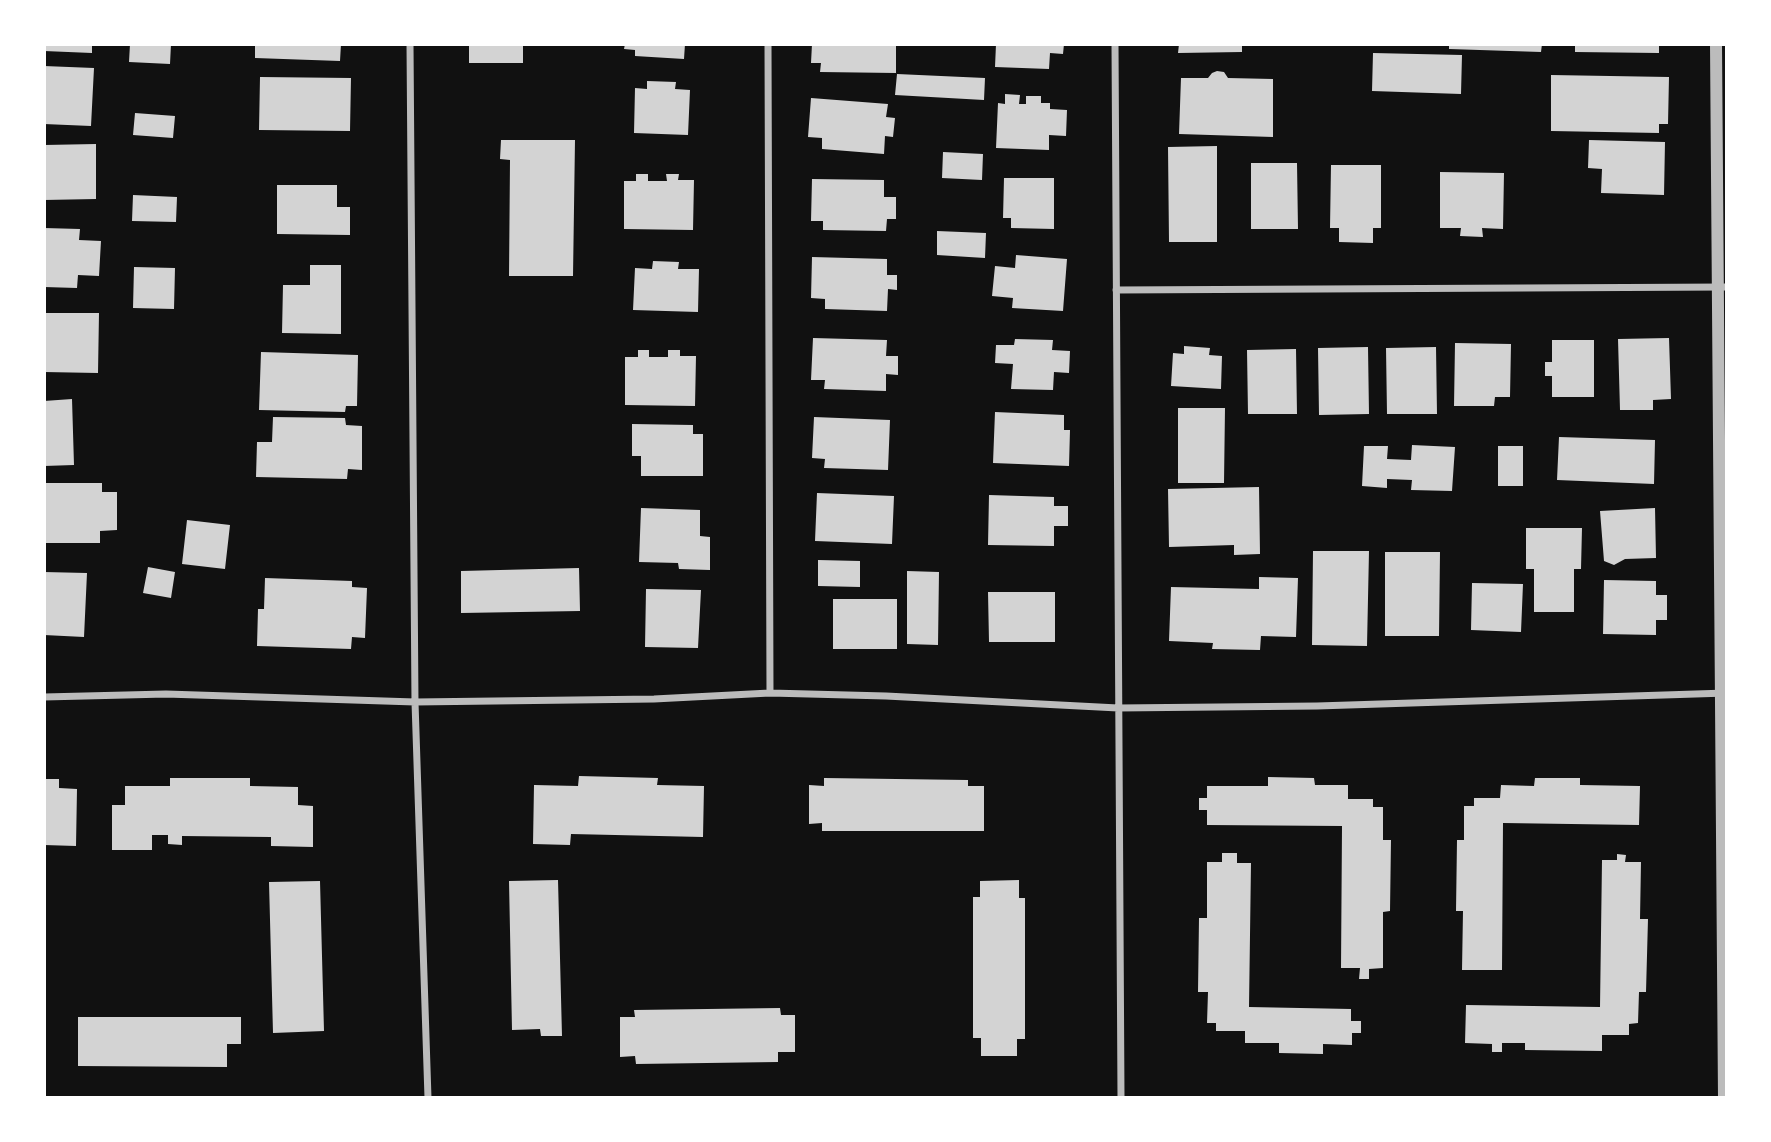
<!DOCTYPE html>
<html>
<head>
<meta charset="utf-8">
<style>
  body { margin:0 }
  #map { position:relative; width:1771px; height:1142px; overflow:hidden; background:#111; font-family:"IBM Plex Sans",sans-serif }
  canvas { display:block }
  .frame { position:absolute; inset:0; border:46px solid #fff; pointer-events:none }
</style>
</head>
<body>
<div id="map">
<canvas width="1771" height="1142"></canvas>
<div class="frame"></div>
</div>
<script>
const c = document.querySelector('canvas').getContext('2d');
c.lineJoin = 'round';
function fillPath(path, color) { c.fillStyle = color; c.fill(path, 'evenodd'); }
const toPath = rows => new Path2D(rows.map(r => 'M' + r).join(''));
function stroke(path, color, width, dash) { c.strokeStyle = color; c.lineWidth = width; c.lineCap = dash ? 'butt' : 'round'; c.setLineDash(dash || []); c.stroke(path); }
fillPath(toPath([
  [44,44,92,44,92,53,44,51],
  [130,44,171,44,170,64,129,62],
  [255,44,341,44,340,61,255,58],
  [469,44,523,44,523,63,469,63],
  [625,44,685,44,684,59,635,56,635,50,624,49],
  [812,44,896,44,896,73,820,72,821,63,811,63],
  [996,44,1064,44,1063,54,1050,53,1049,69,995,67],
  [1179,44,1242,44,1242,52,1178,53],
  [1449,44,1542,44,1541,52,1449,49],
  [1575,44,1659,44,1659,53,1575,52],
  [1373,53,1462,55,1461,94,1372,91],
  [44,66,94,68,91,126,44,124],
  [1217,71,1224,72,1228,78,1273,79,1273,137,1179,134,1181,78,1208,78,1212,73],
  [897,74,985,78,984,100,895,95],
  [1551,75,1669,77,1668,124,1659,124,1659,133,1551,131],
  [260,77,351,78,350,131,259,130],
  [647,81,676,82,675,89,690,90,688,135,634,133,635,88,647,89],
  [1005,94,1020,95,1019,104,1026,104,1026,96,1041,96,1041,103,1050,103,1050,109,1067,110,1066,136,1049,135,1049,150,996,148,998,103,1005,104],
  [811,98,888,104,886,117,895,118,893,137,885,136,884,154,822,149,822,138,808,137],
  [135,113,175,116,173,138,133,135],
  [501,140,575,140,573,276,509,276,510,160,500,159],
  [1589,140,1665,142,1664,195,1601,193,1602,169,1588,168],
  [96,144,96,199,44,200,44,145],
  [1217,146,1217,242,1169,242,1168,147],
  [943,152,983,154,982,180,942,178],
  [1251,163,1297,163,1298,229,1251,229],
  [1331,165,1381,165,1381,228,1373,228,1373,243,1339,242,1339,228,1330,228],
  [1440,172,1504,173,1503,229,1482,228,1483,237,1460,236,1461,228,1440,228],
  [636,174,648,174,648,181,667,181,666,174,679,174,678,180,694,180,693,230,624,229,624,181,636,181],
  [1004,178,1054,178,1054,229,1011,228,1011,218,1003,218],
  [812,179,884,180,884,197,896,197,896,219,887,219,886,231,823,230,823,221,811,221],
  [277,185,337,185,337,207,350,207,350,235,277,234],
  [133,195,177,197,176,222,132,221],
  [44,228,80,229,79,240,101,241,99,276,78,275,77,288,44,287],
  [937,231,986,233,985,258,937,255],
  [1016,255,1067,259,1063,311,1012,308,1013,298,992,296,995,266,1015,268],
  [812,257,887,259,887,275,897,275,897,290,888,289,887,311,825,309,825,299,811,298],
  [653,261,679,262,678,269,699,269,698,312,633,310,635,268,652,269],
  [310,265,341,265,341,334,282,333,283,285,310,285],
  [134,267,175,268,174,309,133,308],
  [44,313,99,313,98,373,44,372],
  [813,338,887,340,886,356,898,356,898,375,886,374,886,391,824,389,825,380,811,380],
  [1669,338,1671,399,1653,400,1653,410,1620,410,1618,339],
  [1015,339,1053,340,1052,350,1070,351,1069,373,1054,372,1053,390,1011,389,1013,364,995,363,996,345,1014,345],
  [1552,340,1594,340,1594,397,1552,397,1552,376,1545,376,1545,362,1552,362],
  [1455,343,1511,344,1510,397,1495,397,1494,406,1454,406],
  [1184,346,1210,348,1209,355,1222,356,1221,389,1171,386,1173,353,1184,354],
  [1368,347,1369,414,1319,415,1318,348],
  [1436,347,1437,414,1387,414,1386,348],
  [1296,349,1297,414,1248,414,1247,350],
  [638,350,649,350,649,357,668,357,668,350,680,350,680,356,696,356,695,406,625,405,625,357,638,357],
  [261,352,358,355,357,406,346,406,345,412,259,410],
  [72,399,74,465,44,466,44,401],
  [1178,408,1225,408,1224,483,1178,483],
  [995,412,1064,415,1064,430,1070,430,1069,466,993,463],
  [273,417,345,418,346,425,362,426,362,470,348,469,347,479,256,477,257,442,272,442],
  [814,417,890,420,888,470,824,468,825,459,812,458],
  [632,424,693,425,693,434,703,434,703,476,641,476,641,456,632,456],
  [1559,437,1655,440,1654,484,1557,480],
  [1412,445,1455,447,1452,491,1411,490,1412,480,1387,479,1387,488,1362,486,1364,446,1388,446,1387,459,1411,460],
  [1498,446,1523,446,1523,486,1498,486],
  [44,483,102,483,102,492,117,492,117,530,100,531,100,543,44,543],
  [1259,487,1260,554,1234,555,1234,545,1169,547,1168,489],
  [817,493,894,496,892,544,815,541],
  [989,495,1054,497,1054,506,1068,506,1068,526,1054,526,1054,546,988,545],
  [641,508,700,510,700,536,710,537,710,570,679,569,678,563,639,562],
  [1655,508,1656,558,1625,559,1614,565,1604,561,1600,511],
  [187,520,230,525,225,569,182,564],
  [1526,528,1582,528,1581,569,1574,569,1574,612,1534,612,1534,569,1526,569],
  [1313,551,1369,551,1367,646,1312,645],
  [1385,552,1440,552,1439,636,1385,636],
  [818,560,860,561,860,587,818,586],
  [148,567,175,572,171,598,143,593],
  [579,568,580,611,461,613,461,571],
  [907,571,939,572,938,645,907,644],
  [44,572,87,573,84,637,44,635],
  [1259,577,1298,578,1296,637,1261,636,1260,650,1212,649,1213,643,1169,641,1171,587,1259,589],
  [265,578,352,581,352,587,367,588,365,638,352,637,351,649,257,646,258,609,264,609],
  [1604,580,1656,581,1656,595,1667,595,1667,620,1656,620,1656,635,1603,634],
  [1472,583,1523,584,1521,632,1471,630],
  [646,589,701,590,698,648,645,647],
  [988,592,1055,592,1055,642,989,642],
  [833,599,897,599,897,649,833,649],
  [579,776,658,778,657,785,704,786,703,837,571,834,570,845,533,844,534,785,578,786],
  [1268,777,1314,778,1315,785,1348,785,1348,799,1373,799,1373,807,1383,807,1383,840,1391,840,1390,911,1383,912,1383,968,1369,969,1369,979,1359,979,1360,968,1341,968,1342,826,1207,825,1207,810,1199,810,1199,798,1207,798,1207,786,1268,786],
  [170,778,250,778,250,786,298,787,298,805,313,806,313,847,271,846,271,837,182,836,182,845,168,844,168,835,152,835,152,850,112,850,112,805,125,805,125,786,170,786],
  [824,778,968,780,968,786,984,786,984,831,822,831,822,823,809,824,809,785,824,786],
  [1535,778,1580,778,1580,785,1640,786,1639,825,1503,823,1502,970,1462,970,1463,911,1456,911,1457,840,1464,840,1464,806,1474,806,1474,798,1500,798,1501,785,1534,786],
  [44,779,59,779,59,788,77,789,76,846,44,845],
  [1222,853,1237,853,1237,863,1251,863,1249,1007,1351,1009,1351,1021,1361,1021,1361,1033,1352,1033,1352,1045,1323,1044,1323,1054,1279,1053,1279,1043,1245,1043,1245,1031,1216,1031,1216,1023,1207,1023,1208,992,1198,992,1199,918,1207,918,1207,862,1222,862],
  [1617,854,1626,855,1625,862,1641,862,1640,919,1648,919,1646,992,1639,992,1638,1023,1629,1024,1629,1035,1602,1035,1602,1051,1525,1050,1525,1043,1502,1043,1502,1052,1492,1052,1492,1044,1465,1043,1466,1005,1600,1007,1602,860,1617,860],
  [558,880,562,1036,541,1036,540,1029,512,1030,509,881],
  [1019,880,1019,898,1025,898,1025,1039,1017,1039,1017,1056,981,1056,981,1038,973,1038,973,897,980,897,980,881],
  [320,881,324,1031,273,1033,269,882],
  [780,1008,781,1015,795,1015,795,1052,778,1052,778,1062,636,1064,635,1056,620,1057,620,1017,635,1017,634,1010],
  [78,1017,241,1017,241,1044,227,1044,227,1067,78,1066]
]), '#d3d3d3');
stroke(toPath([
  [410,44,415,702,428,1098],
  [768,44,770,693],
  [1115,44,1121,1098],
  [1116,290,1727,287],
  [44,697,166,694,415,702,654,699,770,693,886,696,1118,708,1317,706,1727,693]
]), '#bcbcbc', 7);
stroke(toPath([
  [1716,44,1724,1098]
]), '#bcbcbc', 12);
</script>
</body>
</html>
